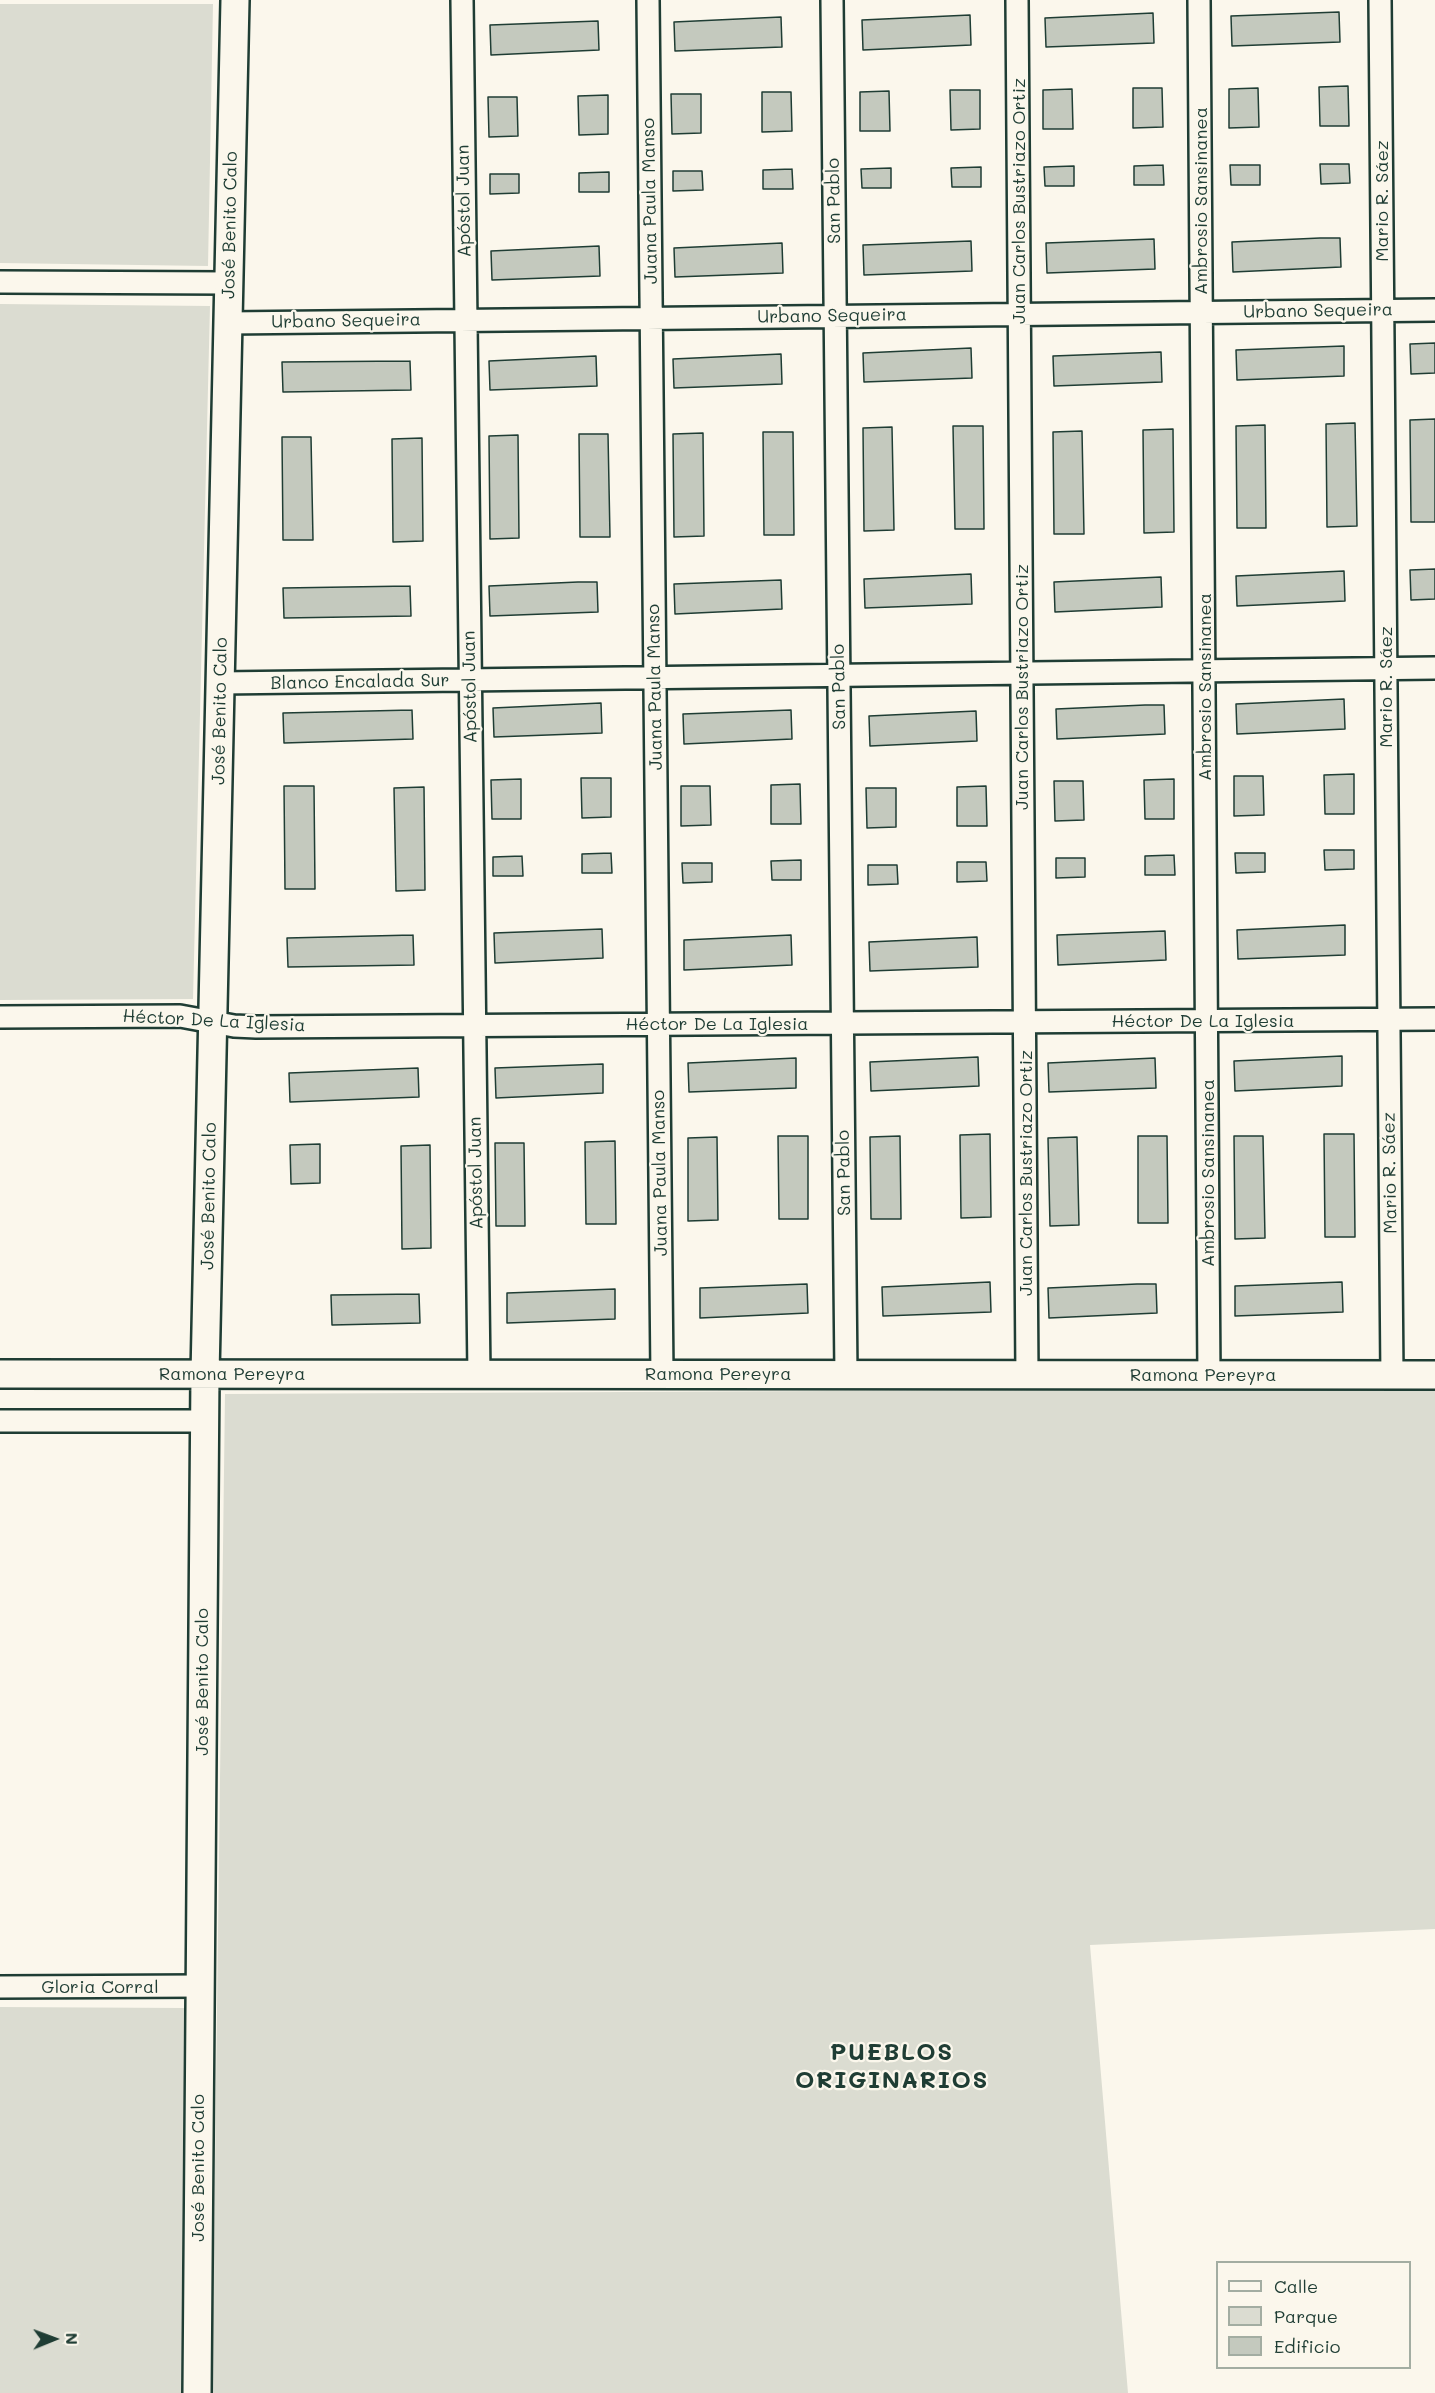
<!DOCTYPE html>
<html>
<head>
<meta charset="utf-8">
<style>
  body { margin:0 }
  #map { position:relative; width:1435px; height:2393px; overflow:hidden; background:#fbf7ec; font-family:Mali,sans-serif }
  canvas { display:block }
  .legend { position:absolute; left:1216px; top:2261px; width:195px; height:108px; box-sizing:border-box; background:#fbf7ec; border:2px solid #a3ada2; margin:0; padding:8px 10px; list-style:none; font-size:18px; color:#1f3d34 }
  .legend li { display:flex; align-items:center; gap:12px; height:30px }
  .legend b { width:30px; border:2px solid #a3ada2 }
  .north { position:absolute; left:24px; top:2309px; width:60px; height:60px; -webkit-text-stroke:4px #fbf7ec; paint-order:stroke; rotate:89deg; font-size:16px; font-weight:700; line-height:24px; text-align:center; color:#1f3d34 }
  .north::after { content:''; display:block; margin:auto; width:21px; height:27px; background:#1f3d34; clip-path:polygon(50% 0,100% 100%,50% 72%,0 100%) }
</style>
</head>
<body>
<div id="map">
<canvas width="1435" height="2393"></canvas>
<ul class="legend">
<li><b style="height:8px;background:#fbf7ec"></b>Calle</li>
<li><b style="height:16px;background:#dbdcd1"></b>Parque</li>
<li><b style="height:16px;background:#c4c9be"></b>Edificio</li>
</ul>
<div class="north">N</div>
</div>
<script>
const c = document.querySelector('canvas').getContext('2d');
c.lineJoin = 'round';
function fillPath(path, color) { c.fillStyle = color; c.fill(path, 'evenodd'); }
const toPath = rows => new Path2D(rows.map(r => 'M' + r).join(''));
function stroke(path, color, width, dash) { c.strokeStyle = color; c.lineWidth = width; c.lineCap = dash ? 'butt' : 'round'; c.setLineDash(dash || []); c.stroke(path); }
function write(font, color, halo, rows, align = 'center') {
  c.font = font + ' Mali,sans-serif'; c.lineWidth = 4.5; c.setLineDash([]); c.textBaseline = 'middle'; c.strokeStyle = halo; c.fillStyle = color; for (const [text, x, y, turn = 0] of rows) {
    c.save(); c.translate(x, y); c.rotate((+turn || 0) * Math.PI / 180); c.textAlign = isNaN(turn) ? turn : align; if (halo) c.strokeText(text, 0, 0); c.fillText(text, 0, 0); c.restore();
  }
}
fillPath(toPath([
  [0,4,213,4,208,266,0,263],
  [0,304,210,306,193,999,0,1000],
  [1435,1388,1435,1929,1090,1945,1128,2393,212,2393,225,1394],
  [0,2007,184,2008,181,2393,0,2393]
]), '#dbdcd1');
const building = toPath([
  [1339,12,1340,42,1232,46,1231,16,1339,12],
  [1153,13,1154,43,1046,47,1045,18,1153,13],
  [970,15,971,45,863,50,862,20,970,15],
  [781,17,782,47,675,51,674,22,781,17],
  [598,21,599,50,491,55,490,25,598,21],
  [1348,86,1349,126,1320,126,1319,87,1348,86],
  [1133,88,1162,88,1163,127,1133,128,1133,88],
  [1258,88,1259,127,1229,128,1229,89,1258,88],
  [1072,89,1073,129,1043,129,1043,90,1072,89],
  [950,90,980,90,980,129,951,130,950,90],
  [889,91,890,131,860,131,860,92,889,91],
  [762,92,791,92,792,131,762,132,762,92],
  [671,94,701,94,701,133,672,134,671,94],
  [608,95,608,134,579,135,578,96,608,95],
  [488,97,517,97,518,136,489,137,488,97],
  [1320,164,1349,164,1350,183,1321,184,1320,164],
  [1163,165,1164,185,1134,185,1134,166,1163,165],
  [1230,165,1260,165,1260,185,1231,185,1230,165],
  [1074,166,1074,186,1045,186,1044,167,1074,166],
  [981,167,981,187,952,187,951,168,981,167],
  [891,168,891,188,862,188,861,169,891,168],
  [792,169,793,189,763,189,763,170,792,169],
  [673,171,702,171,703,190,673,191,673,171],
  [609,172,609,192,579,192,579,173,609,172],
  [490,174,519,174,519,193,490,194,490,174],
  [1320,238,1340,238,1341,267,1233,272,1232,242,1320,238],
  [1154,239,1155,269,1047,273,1046,243,1154,239],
  [971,241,972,271,864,275,863,245,971,241],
  [782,243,783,273,675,277,674,248,782,243],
  [599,246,600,276,492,280,491,251,599,246],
  [1435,343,1435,373,1411,374,1410,344,1435,343],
  [1344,346,1344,376,1237,380,1236,350,1344,346],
  [971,348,972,378,864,382,863,353,971,348],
  [1161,352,1162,382,1054,386,1053,356,1161,352],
  [781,354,782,384,674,388,673,359,781,354],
  [596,356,597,386,490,390,489,361,596,356],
  [410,361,411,390,283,392,282,362,410,361],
  [1435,419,1435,522,1411,522,1410,420,1435,419],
  [1355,423,1357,526,1327,527,1326,424,1355,423],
  [1265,425,1266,528,1237,528,1236,426,1265,425],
  [953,426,983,426,984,529,955,529,953,426],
  [892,427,894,530,864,531,863,428,892,427],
  [1173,429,1174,532,1144,533,1143,430,1173,429],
  [1082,431,1084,534,1054,534,1053,432,1082,431],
  [763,432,793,432,794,535,764,535,763,432],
  [703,433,704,536,674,537,673,434,703,433],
  [579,434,608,434,610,537,580,537,579,434],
  [518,435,519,538,490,539,489,436,518,435],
  [282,437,311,437,313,540,283,540,282,437],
  [422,438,423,541,393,542,392,439,422,438],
  [1435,569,1435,599,1411,600,1410,570,1435,569],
  [1344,571,1345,601,1237,606,1236,576,1344,571],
  [971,574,972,604,865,608,864,579,971,574],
  [1161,577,1162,607,1055,612,1054,582,1161,577],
  [781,580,782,609,675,614,674,584,781,580],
  [578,582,597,582,598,612,490,616,489,586,578,582],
  [410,586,411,616,284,618,283,588,410,586],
  [1344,699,1345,729,1237,734,1236,704,1344,699],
  [601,703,602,733,494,737,493,708,601,703],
  [1145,705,1164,705,1165,734,1057,739,1056,709,1145,705],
  [412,710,413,739,284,743,283,713,412,710],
  [791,710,792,739,684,744,683,714,791,710],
  [976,711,977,741,870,746,869,716,976,711],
  [1354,774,1354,814,1325,814,1324,775,1354,774],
  [1234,776,1263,776,1264,815,1234,816,1234,776],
  [581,778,611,778,611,817,582,818,581,778],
  [521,779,521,819,492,819,491,780,521,779],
  [1174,779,1174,819,1145,819,1144,780,1174,779],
  [1054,781,1083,781,1084,820,1055,821,1054,781],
  [800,784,801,824,771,824,771,785,800,784],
  [284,786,314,786,315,889,285,889,284,786],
  [681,786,710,786,711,825,681,826,681,786],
  [986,786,987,826,957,826,957,787,986,786],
  [424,787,425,890,396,891,394,788,424,787],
  [866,788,896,788,896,827,867,828,866,788],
  [1324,850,1354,850,1354,869,1325,870,1324,850],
  [611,853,612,873,582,873,582,854,611,853],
  [1235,853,1265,853,1265,872,1236,873,1235,853],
  [1174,855,1175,875,1145,875,1145,856,1174,855],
  [522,856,523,876,493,876,493,857,522,856],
  [1056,858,1085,858,1085,877,1056,878,1056,858],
  [801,860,801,880,772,880,771,861,801,860],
  [957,862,986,862,987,881,957,882,957,862],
  [682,863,712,863,712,882,683,883,682,863],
  [868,865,897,865,898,884,868,885,868,865],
  [1345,925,1345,955,1238,959,1237,930,1345,925],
  [602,929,603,958,495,963,494,933,602,929],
  [1165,931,1166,960,1058,965,1057,935,1165,931],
  [413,935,414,965,288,967,287,938,413,935],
  [791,935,792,965,684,970,684,940,791,935],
  [977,937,978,967,870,971,869,942,977,937],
  [1342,1056,1342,1086,1235,1091,1234,1061,1342,1056],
  [978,1057,979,1086,871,1091,870,1062,978,1057],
  [796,1058,796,1088,689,1092,688,1063,796,1058],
  [1155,1058,1156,1088,1049,1092,1048,1063,1155,1058],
  [603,1064,603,1093,496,1098,495,1068,603,1064],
  [418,1068,419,1097,290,1102,289,1073,418,1068],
  [990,1134,991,1217,961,1218,960,1135,990,1134],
  [1324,1134,1354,1134,1355,1237,1325,1237,1324,1134],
  [778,1136,808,1136,808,1219,779,1219,778,1136],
  [900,1136,901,1219,871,1219,870,1137,900,1136],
  [1138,1136,1167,1136,1168,1223,1138,1223,1138,1136],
  [1234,1136,1263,1136,1265,1238,1235,1239,1234,1136],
  [717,1137,718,1220,688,1221,688,1138,717,1137],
  [1077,1137,1079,1225,1050,1226,1048,1138,1077,1137],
  [615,1141,616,1224,586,1224,585,1142,615,1141],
  [495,1143,524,1143,525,1226,496,1226,495,1143],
  [320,1144,320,1183,291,1184,290,1145,320,1144],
  [430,1145,431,1248,402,1249,401,1146,430,1145],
  [990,1282,991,1312,883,1316,882,1287,990,1282],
  [1342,1282,1343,1312,1235,1316,1235,1286,1342,1282],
  [807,1284,808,1313,700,1318,700,1288,807,1284],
  [1137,1284,1156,1284,1157,1313,1049,1318,1048,1288,1137,1284],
  [615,1289,615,1319,507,1323,507,1293,615,1289],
  [419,1294,420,1323,332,1325,331,1295,419,1294]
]);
fillPath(building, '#c4c9be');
stroke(building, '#1f3d34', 1.5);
const minor = toPath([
  [462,0,479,1374],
  [648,0,662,1374],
  [832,0,846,1374],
  [1017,0,1027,1374],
  [1199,0,1209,1375],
  [1380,0,1392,1375],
  [0,282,229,283],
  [228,323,1435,310],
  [220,683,1435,668],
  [0,1017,180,1016,234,1026,256,1027,1435,1019],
  [0,1421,205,1421],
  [0,1987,200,1986]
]);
const tertiary = toPath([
  [0,1374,1435,1375],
  [197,2393,205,1374,235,0]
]);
stroke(minor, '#1f3d34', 26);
stroke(tertiary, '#1f3d34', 32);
stroke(minor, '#fbf7ec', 21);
stroke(tertiary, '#fbf7ec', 27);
write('18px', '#1f3d34', '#fbf7ec', [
  ["Apóstol Juan",464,201,-91],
  ["Juana Paula Manso",650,201,-91],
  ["San Pablo",834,201,-91],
  ["Juan Carlos Bustriazo Ortiz",1019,201,-90],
  ["Ambrosio Sansinanea",1201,201,-90],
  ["Mario R. Sáez",1382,201,-90],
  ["José Benito Calo",230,225,-89],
  ["Urbano Sequeira",1318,311,-1],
  ["Urbano Sequeira",832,316,-1],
  ["Urbano Sequeira",346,321,-1],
  ["Blanco Encalada Sur",360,682,-1],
  ["Apóstol Juan",470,687,-91],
  ["Juana Paula Manso",655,687,-91],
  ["San Pablo",839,687,-91],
  ["Juan Carlos Bustriazo Ortiz",1022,687,-90],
  ["Ambrosio Sansinanea",1205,687,-90],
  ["Mario R. Sáez",1386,687,-90],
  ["José Benito Calo",220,711,-89],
  ["Héctor De La Iglesia",214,1021,3],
  ["Héctor De La Iglesia",1203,1021],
  ["Héctor De La Iglesia",717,1024],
  ["Apóstol Juan",476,1173,-91],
  ["Juana Paula Manso",660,1173,-91],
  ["San Pablo",844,1173,-91],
  ["Juan Carlos Bustriazo Ortiz",1026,1173,-90],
  ["Ambrosio Sansinanea",1208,1173,-90],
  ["Mario R. Sáez",1390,1173,-91],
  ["José Benito Calo",209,1196,-89],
  ["Ramona Pereyra",232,1374],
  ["Ramona Pereyra",718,1374],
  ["Ramona Pereyra",1203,1375],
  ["José Benito Calo",202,1682,-90],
  ["Gloria Corral",100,1987],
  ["José Benito Calo",198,2168,-90]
]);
c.letterSpacing = '1.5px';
write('bold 24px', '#1f3d34', '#fbf7ec', [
  ["PUEBLOS",892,2053],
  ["ORIGINARIOS",892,2081]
]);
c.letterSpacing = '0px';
</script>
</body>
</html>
